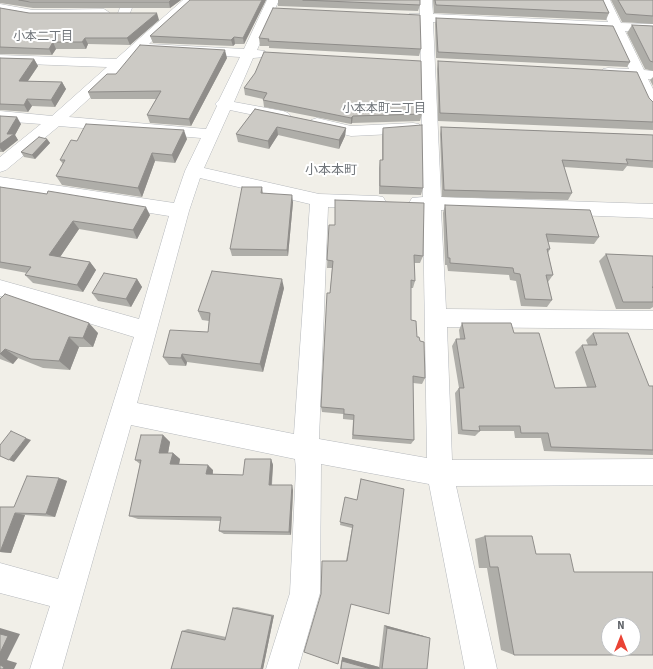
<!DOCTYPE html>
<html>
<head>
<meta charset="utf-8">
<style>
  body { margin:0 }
  #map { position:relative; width:653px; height:669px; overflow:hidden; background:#f1efe8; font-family:"Source Sans 3",sans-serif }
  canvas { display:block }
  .north { position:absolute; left:601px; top:617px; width:40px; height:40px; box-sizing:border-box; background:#fff; border:1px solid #bfc1c3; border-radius:50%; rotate:0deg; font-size:11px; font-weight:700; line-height:16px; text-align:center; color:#5f6368 }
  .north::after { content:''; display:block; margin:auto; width:14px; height:18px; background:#ea4335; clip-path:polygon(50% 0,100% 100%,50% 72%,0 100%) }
</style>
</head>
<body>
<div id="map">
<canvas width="653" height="669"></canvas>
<div class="north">N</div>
</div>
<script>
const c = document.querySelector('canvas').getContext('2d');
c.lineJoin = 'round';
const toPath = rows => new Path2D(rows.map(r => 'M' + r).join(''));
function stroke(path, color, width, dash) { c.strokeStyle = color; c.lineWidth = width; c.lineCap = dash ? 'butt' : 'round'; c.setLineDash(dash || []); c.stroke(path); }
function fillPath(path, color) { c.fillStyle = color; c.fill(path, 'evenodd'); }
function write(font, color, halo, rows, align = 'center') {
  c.font = font + ' "Source Sans 3","Noto Sans JP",sans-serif'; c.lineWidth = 4; c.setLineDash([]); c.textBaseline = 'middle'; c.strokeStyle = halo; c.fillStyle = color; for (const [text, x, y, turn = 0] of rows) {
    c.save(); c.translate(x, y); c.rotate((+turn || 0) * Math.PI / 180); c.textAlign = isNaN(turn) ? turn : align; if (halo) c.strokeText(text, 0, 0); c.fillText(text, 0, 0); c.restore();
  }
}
const minor = toPath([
  [123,0,135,0,130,13,124,17,118,13,123,0],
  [183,0,196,0,149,44,244,49,267,0,279,0,257,50,265,51,267,54,265,57,253,58,234,102,283,111,288,113,291,116,288,119,283,121,230,110,204,168,319,194,377,196,383,197,386,202,383,207,377,208,328,207,319,439,427,458,423,210,412,208,409,203,412,198,423,197,420,21,409,20,407,17,409,14,420,14,420,0,432,0,433,14,608,22,598,0,610,0,621,23,653,24,653,32,625,31,644,70,653,71,653,79,648,79,653,89,653,110,648,108,645,105,633,78,608,76,603,75,601,72,603,69,608,68,629,69,611,30,433,22,441,197,653,204,653,218,441,210,446,309,653,311,653,329,447,327,452,460,653,459,653,485,456,486,497,669,465,669,429,484,321,464,320,593,298,669,266,669,290,593,296,469,295,459,131,425,62,669,30,669,50,606,0,593,0,563,58,579,134,337,0,296,0,280,139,319,169,216,0,189,0,177,174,203,185,171,201,138,59,126,6,170,0,172,0,157,41,124,0,121,0,111,52,116,107,67,0,63,0,55,116,59,183,0],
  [141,51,240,57,219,100,215,104,217,106,206,129,69,117,141,51],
  [200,178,310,204,294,434,137,403,189,211,200,178],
  [0,4,33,10,104,9,110,13,104,17,33,18,0,12,0,4],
  [317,118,351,126,413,123,419,124,421,128,419,132,413,133,351,136,311,126,309,123,311,120,317,118]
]);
stroke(minor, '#b5b8bc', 1);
fillPath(minor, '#fff');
fillPath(toPath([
  [0,0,181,0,170,8,33,8,0,3],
  [266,0,244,44,235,44,233,46,153,43,150,36],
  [278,0,420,0,420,5,418,11,278,6],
  [433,0,603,0,609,13,606,20,434,13],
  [611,0,653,0,653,24,622,22],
  [0,8,29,13,159,20,130,45,88,44,86,49,56,49,52,55,0,54],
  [436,18,630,62,627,67,436,58,435,24],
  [632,25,653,26,653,71,645,69,627,33],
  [259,38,421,49,419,56,269,48,269,46,260,46],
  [0,58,34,59,38,66,28,81,62,82,66,89,55,107,32,106,28,112,0,110],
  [227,58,191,126,150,123,147,115,156,99,91,99,88,92,116,74],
  [438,61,649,98,653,102,653,130,438,121,437,69],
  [653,77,653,86,650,80],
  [244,88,422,114,420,121,352,123,351,124,264,107,263,99,245,95],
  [255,109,346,128,345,136,339,149,278,135,269,149,238,142,236,134],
  [0,116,21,124,15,135,18,140,3,152,0,152],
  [441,127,653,135,653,168,627,166,623,171,564,167,572,193,568,200,442,197,440,134],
  [383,128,423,188,421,195,379,194,379,168,380,160,382,160,382,136],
  [47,139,50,143,35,159,24,157,21,152],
  [187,139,175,163,155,161,142,197,62,185,56,176,63,164,60,160,77,141],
  [0,187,150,215,137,239,79,229,60,257,90,262,96,270,83,292,33,283,25,275,27,273,0,268],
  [262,187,263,193,293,202,288,256,232,256,230,249],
  [445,205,599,237,594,244,548,242,550,249,548,253,553,275,548,282,552,300,547,307,521,306,516,281,510,280,509,275,448,271,447,265,445,265,443,213],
  [329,225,423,256,420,263,414,263,415,281,413,288,411,288,411,320,417,337,420,341,425,378,422,384,413,383,414,440,411,444,352,439,353,420,343,419,343,414,322,412,321,407,330,293,332,268,327,268],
  [606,254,653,256,653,307,650,309,616,309,599,261],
  [137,279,142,287,131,307,98,301,92,293],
  [284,288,263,372,187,362,186,366,169,365,163,357,208,332,209,321,202,320,198,311],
  [0,299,98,333,93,347,79,347,70,370,43,368,18,358,13,364,0,359],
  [462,323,514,333,555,388,587,387,575,352,582,345,588,345,586,340,593,333,649,386,653,386,653,455,544,451,541,438,515,438,514,431,480,431,475,436,458,434,455,393,459,388,452,346,456,339,460,339,459,330],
  [163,435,170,442,168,453,173,453,180,459,179,464,213,470,213,474,243,475,271,459,273,465,272,485,293,490,291,535,224,534,219,531,220,521,138,519,129,516,140,464,135,460],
  [59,478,67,481,55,517,25,515,11,553,0,552,0,507,14,507],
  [361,479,389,614,346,561,352,528,340,525,345,497,357,500,360,484],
  [485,536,532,536,514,655,501,650,487,568,479,568,475,539],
  [237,607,274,615,263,669,171,669,182,631,188,629,226,637,233,608],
  [384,625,424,636,427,669,340,669,342,657,379,667]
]), '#afaea9');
fillPath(toPath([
  [171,0,181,0,170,8,169,2],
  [262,0,266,0,244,44,243,38],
  [157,13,159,20,130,45,127,38],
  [234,37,235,44,233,46,231,40],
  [85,38,88,44,86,49,82,42],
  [53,42,56,49,52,55,49,49],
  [225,50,227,58,191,126,189,119],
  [34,59,38,66,23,88,19,81],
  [62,82,66,89,55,107,51,100],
  [27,99,32,106,28,112,24,105],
  [353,116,352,123,351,124,351,118],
  [17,117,21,124,15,135,18,140,3,152,0,148,0,144],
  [277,127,278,135,269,149,268,141],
  [346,128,345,136,339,149,339,140],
  [184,130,187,139,175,163,172,155],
  [47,139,50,143,35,159,32,155],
  [152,153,155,161,142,197,138,188],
  [292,195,293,202,288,256,287,250],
  [146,207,150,215,137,239,133,230],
  [73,221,79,229,56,263,49,255],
  [90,262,96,270,83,292,77,285],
  [137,279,142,287,131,307,126,299],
  [282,279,284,288,263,372,260,364],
  [89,323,98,333,93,347,83,338],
  [69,337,79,347,70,370,59,361],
  [5,349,18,358,13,364,0,354],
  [182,354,187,362,186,366,181,358],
  [163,435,170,442,167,459,159,453],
  [26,438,31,440,14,462,9,460],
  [173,453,180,459,178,470,170,464],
  [271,459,273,465,271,490,269,485],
  [208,465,213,470,212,479,206,474],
  [59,478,67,481,55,517,46,514],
  [292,485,293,490,291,535,289,532],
  [15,513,25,515,11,553,0,552],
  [274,615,263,669,261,669,272,616],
  [384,625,424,636,430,638,387,628],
  [0,628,20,634,7,660,17,663,14,669,3,669,0,665],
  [342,657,379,667,380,669,371,669,342,661]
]), '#8f8d8a');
const building = toPath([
  [19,0,171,0,169,2,30,2,19,0],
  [190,0,262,0,243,38,234,37,231,40,150,36,190,0],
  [303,0,420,0,420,5,303,0],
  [435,0,603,0,609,13,436,5,435,0],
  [618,0,653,0,653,16,626,14,618,0],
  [0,8,29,13,157,13,127,38,85,38,82,42,53,42,49,49,0,47,0,8],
  [273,8,420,15,421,49,268,41,269,39,259,38,273,8],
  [436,18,613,26,630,62,438,52,436,18],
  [632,25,653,26,653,62,650,61,632,25],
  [140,45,225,50,189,119,147,115,161,91,88,92,107,74,116,74,140,45],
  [264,52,421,61,422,114,353,116,351,118,263,100,267,93,244,88,255,73,264,52],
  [0,58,34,59,19,81,62,82,51,100,27,99,24,105,0,104,0,58],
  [438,61,637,72,649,98,653,102,653,122,440,113,438,61],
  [255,109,346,128,339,140,277,127,268,141,236,134,255,109],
  [0,116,17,117,7,134,14,134,0,144,0,116],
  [86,124,184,130,172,155,152,153,138,188,56,176,65,160,60,160,71,140,77,141,86,124],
  [422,125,423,188,380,186,380,160,383,160,383,128,422,125],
  [441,127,653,135,653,161,626,159,628,164,562,160,572,193,444,190,441,127],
  [39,137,47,139,32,155,21,152,39,137],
  [0,187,47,194,48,191,146,207,133,230,73,221,49,255,90,262,77,285,25,275,31,267,0,262,0,187],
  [242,187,262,187,261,193,292,195,287,250,230,249,242,187],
  [335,200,424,203,423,256,414,255,415,281,411,280,411,320,416,321,417,337,419,337,420,341,424,342,425,378,413,376,414,440,353,435,354,415,344,414,344,409,321,407,327,293,330,293,333,261,327,260,329,225,335,225,335,200],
  [445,205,590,210,599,237,546,234,550,249,547,249,553,275,546,275,552,300,525,299,520,274,514,273,513,268,450,263,450,258,448,258,445,205],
  [606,254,653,256,653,287,652,287,653,288,653,302,623,302,606,254],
  [212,271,282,279,260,364,182,354,181,358,163,357,170,330,208,332,210,313,198,311,212,271],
  [104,273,137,279,126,299,92,293,104,273],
  [5,294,89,323,83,338,69,337,59,361,31,359,5,349,0,354,0,299,5,294],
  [462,323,511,323,514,333,539,333,555,388,596,387,582,345,597,345,593,333,628,333,649,386,653,386,653,450,551,447,548,433,521,433,520,426,479,426,480,431,462,430,459,388,464,388,456,339,465,339,462,323],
  [11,431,26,438,9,460,0,456,0,445,11,431],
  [141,435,163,435,159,453,173,453,170,464,208,465,206,474,243,475,245,459,271,459,269,485,292,485,289,532,219,531,221,517,129,516,141,460,135,460,141,435],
  [27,476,59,478,46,514,15,513,0,552,0,507,14,507,27,476],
  [361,479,404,489,389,614,351,604,338,664,304,652,321,594,322,561,347,561,353,525,340,522,345,497,357,500,361,479],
  [485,536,532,536,536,554,570,554,574,572,653,572,653,655,514,655,498,567,490,567,485,536],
  [609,625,633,625,633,649,609,649,609,625],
  [233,608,272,616,261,669,171,669,182,631,225,640,233,608],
  [387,628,430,638,427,669,382,669,387,628],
  [0,634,8,636,0,653,0,634],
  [342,661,371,669,341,669,342,661],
  [0,665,4,667,3,669,0,669,0,665]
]);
fillPath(building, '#cccac5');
stroke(building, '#8f8d8a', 1);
write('12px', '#70757a', '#fff', [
  ["小本二丁目",43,37],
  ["小本本町二丁目",384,109]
]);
write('13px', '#70757a', '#fff', [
  ["小本本町",331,171]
]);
</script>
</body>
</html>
